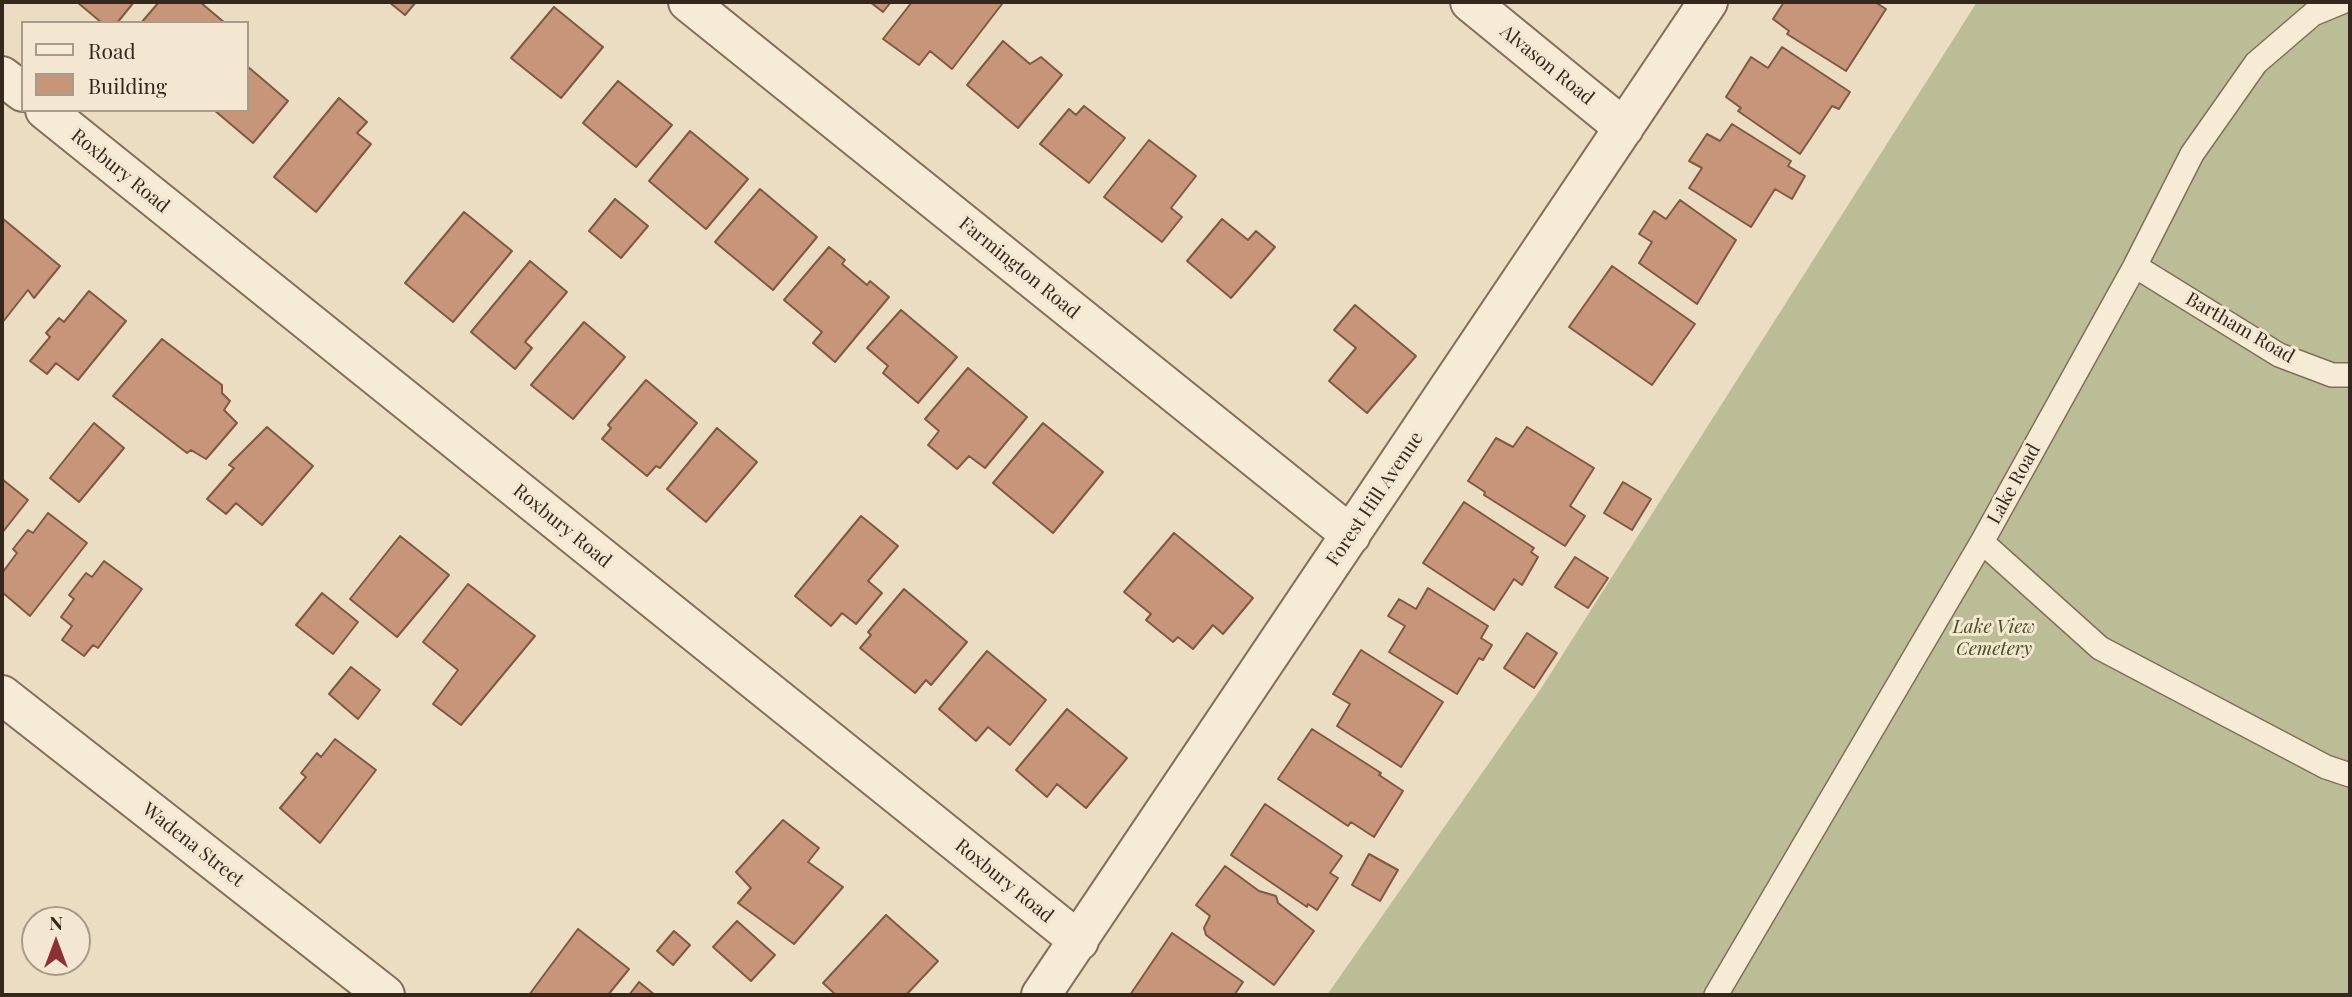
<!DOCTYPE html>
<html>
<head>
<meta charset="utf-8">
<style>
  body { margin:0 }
  #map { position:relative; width:2352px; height:997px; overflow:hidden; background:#ebddc2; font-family:"Playfair Display",serif }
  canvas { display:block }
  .frame { position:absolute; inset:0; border:4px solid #34281e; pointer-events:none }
  .legend { position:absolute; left:21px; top:21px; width:228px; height:91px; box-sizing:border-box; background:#f3e7d1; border:2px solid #a79b89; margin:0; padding:9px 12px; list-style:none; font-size:21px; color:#34281e }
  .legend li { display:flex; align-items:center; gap:14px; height:35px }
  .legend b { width:35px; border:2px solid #a79b89 }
  .north { position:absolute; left:21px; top:906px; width:70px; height:70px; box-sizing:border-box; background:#f3e7d1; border:2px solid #a79b89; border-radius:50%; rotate:0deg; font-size:19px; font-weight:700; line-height:28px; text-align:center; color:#34281e }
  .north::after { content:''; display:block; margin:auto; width:24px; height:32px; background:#8e2f34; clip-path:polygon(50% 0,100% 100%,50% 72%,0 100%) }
</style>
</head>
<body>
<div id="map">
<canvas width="2352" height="997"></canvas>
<div class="frame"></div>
<ul class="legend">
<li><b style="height:9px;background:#f6ebd5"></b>Road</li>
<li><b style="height:19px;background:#c7967a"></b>Building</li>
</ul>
<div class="north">N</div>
</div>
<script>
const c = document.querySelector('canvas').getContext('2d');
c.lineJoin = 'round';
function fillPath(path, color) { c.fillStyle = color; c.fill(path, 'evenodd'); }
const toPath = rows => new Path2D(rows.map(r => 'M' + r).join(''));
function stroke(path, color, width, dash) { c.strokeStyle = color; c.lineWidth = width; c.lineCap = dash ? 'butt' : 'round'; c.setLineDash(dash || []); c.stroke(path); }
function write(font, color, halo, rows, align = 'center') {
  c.font = font + ' "Playfair Display",serif'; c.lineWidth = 6; c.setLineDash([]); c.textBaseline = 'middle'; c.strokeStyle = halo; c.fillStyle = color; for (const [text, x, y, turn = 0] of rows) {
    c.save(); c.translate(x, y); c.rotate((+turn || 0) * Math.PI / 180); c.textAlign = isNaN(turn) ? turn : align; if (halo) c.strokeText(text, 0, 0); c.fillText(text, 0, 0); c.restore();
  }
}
fillPath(toPath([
  [1977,2,2350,2,2350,995,1327,995,1542,687]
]), '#babd96');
const building = toPath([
  [77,2,134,2,117,23,102,23,77,2],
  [159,2,200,2,225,23,141,23,159,2],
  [389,2,416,2,405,15,389,2],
  [870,2,891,2,883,12,870,2],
  [912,2,999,2,1002,4,952,69,930,51,919,65,883,39,912,2],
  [1784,2,1875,2,1886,9,1846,71,1787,34,1789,31,1773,19,1784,2],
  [554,7,603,47,561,98,511,58,554,7],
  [1003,41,1030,64,1041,57,1062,75,1018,128,967,85,1003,41],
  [1782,47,1850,92,1839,109,1832,106,1800,154,1738,111,1741,108,1726,97,1751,57,1768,68,1782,47],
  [247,66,288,101,253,143,214,110,247,110,247,66],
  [618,81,672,125,636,167,583,123,618,81],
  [339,98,367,122,357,133,371,144,316,212,274,177,339,98],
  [1084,106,1125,138,1089,183,1040,144,1069,109,1076,115,1084,106],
  [1732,124,1791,161,1788,166,1805,176,1792,199,1775,189,1751,227,1689,188,1702,168,1689,161,1707,134,1720,141,1732,124],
  [690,131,748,179,706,229,649,181,690,131],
  [1149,140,1196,176,1171,208,1182,217,1162,242,1104,197,1149,140],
  [760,189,817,237,773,290,715,242,760,189],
  [615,199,648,226,621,258,589,231,615,199],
  [1680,200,1736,240,1697,304,1639,263,1652,242,1639,234,1654,211,1666,219,1680,200],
  [464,212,512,251,453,322,405,283,464,212],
  [2,218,60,266,34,298,28,290,2,323,2,218],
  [1222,219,1248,240,1256,231,1275,247,1231,298,1187,261,1222,219],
  [829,247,845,260,842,264,867,285,870,281,889,297,835,362,813,343,822,332,784,300,829,247],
  [530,261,567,292,525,342,532,348,515,369,471,332,530,261],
  [1612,266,1695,324,1652,385,1569,327,1612,266],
  [89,291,126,321,78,380,56,363,47,374,30,361,50,337,46,333,59,318,64,322,89,291],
  [1355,305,1416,356,1367,413,1329,381,1356,348,1334,330,1355,305],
  [901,310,957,357,918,403,883,373,888,366,867,348,901,310],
  [584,322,625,357,573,419,531,385,584,322],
  [162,339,222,385,222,393,230,401,224,410,237,423,206,459,191,450,187,453,113,396,162,339],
  [968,368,1027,417,985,468,969,456,957,469,928,445,939,431,925,419,968,368],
  [646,380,697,423,660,468,656,466,647,476,602,439,611,428,608,425,646,380],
  [94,423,124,448,79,502,50,478,94,423],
  [1043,423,1103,472,1053,533,993,483,1043,423],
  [267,427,313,466,262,525,236,503,226,514,207,499,234,468,229,465,267,427],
  [1527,427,1594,468,1570,506,1585,516,1565,546,1484,495,1485,492,1468,481,1496,438,1513,447,1527,427],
  [717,428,757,462,706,522,667,489,717,428],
  [2,479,28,500,2,533,2,479],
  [1623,482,1651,499,1632,530,1604,513,1623,482],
  [1464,502,1534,548,1531,552,1538,557,1522,585,1514,579,1494,610,1423,563,1464,502],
  [48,513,87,543,30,616,2,592,2,573,17,553,13,549,28,530,33,533,48,513],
  [861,516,898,546,868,581,882,593,856,624,842,613,831,626,795,596,861,516],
  [1174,533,1253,598,1223,634,1213,625,1193,649,1178,637,1173,642,1146,620,1151,614,1124,592,1174,533],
  [400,536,449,575,397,637,350,599,400,536],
  [1575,557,1608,578,1588,608,1555,587,1575,557],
  [104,561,142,589,98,648,93,645,84,656,62,640,72,626,61,617,74,599,69,595,86,573,92,577,104,561],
  [468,584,535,636,461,725,433,704,458,670,423,642,468,584],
  [1428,588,1488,626,1481,638,1492,645,1483,660,1479,658,1457,694,1389,652,1405,626,1388,616,1399,599,1416,609,1428,588],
  [904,589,967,642,931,685,926,680,915,693,860,648,871,635,868,632,904,589],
  [322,593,358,622,333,654,296,625,322,593],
  [1527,633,1557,653,1534,688,1504,668,1527,633],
  [1361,650,1443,702,1401,767,1337,726,1350,704,1333,694,1361,650],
  [987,651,1046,700,1010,745,988,727,976,741,939,709,987,651],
  [351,667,380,690,358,719,329,694,351,667],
  [1067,709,1127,758,1086,808,1057,784,1047,797,1016,770,1067,709],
  [1312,729,1381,773,1379,775,1403,791,1374,837,1351,822,1348,826,1278,779,1312,729],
  [335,739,376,770,320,843,280,808,306,777,301,773,317,753,321,757,335,739],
  [1265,804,1342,856,1330,873,1338,878,1317,910,1308,904,1307,907,1231,855,1265,804],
  [783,820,819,848,808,862,843,887,794,944,738,903,751,888,736,872,783,820],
  [1369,854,1398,870,1380,901,1352,885,1369,854],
  [1225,866,1259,891,1276,896,1278,903,1314,931,1274,985,1206,935,1204,928,1210,916,1196,905,1225,866],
  [886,915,938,961,906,995,836,995,823,983,886,915],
  [737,921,775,955,751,981,713,947,737,921],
  [578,929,629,969,608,995,529,995,578,929],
  [674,931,690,945,673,965,657,951,674,931],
  [1172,933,1243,982,1235,994,1238,995,1130,995,1172,933],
  [639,982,655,995,629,995,639,982]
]);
fillPath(building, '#c7967a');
stroke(building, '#815842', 2);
const service = toPath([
  [2135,266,2279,355,2332,375,2350,375],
  [1982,542,2100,648,2326,767,2350,775],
  [1716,995,1982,542,2135,266,2192,154,2256,63,2313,14,2342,2]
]);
const minor = toPath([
  [688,2,1351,535],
  [1470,2,1624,128],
  [2,76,23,92],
  [45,110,1079,941],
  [2,695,385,995],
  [1041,995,1708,2]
]);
stroke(service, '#836e5b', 26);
stroke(minor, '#836e5b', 42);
stroke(service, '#f6ebd5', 23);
stroke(minor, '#f6ebd5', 38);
write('19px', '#34281e', '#f3e7d1', [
  ["Alvason Road",1547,65,39],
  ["Roxbury Road",120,171,39],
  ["Farmington Road",1019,268,39],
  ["Bartham Road",2240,328,30],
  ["Lake Road",2014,484,-61],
  ["Forest Hill Avenue",1375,499,-56],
  ["Roxbury Road",562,526,39],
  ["Wadena Street",193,845,38],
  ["Roxbury Road",1004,881,39]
]);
write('italic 19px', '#474f26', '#f3e7d1', [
  ["Lake View",1994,627],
  ["Cemetery",1994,649]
]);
</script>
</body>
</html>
